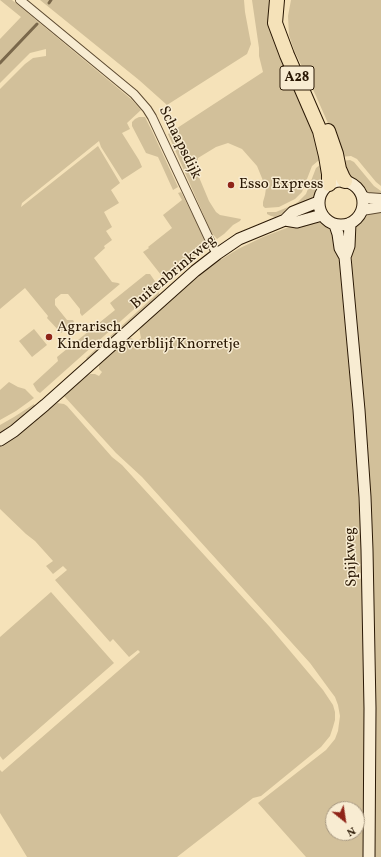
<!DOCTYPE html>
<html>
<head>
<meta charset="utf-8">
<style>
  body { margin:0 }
  #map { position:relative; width:381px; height:857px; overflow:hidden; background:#f5e2b9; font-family:Vollkorn,serif }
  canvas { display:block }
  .north { position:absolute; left:325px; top:801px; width:40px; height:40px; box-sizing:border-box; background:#f8ecd2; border:1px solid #a69780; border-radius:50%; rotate:150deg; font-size:11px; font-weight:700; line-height:16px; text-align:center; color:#2a1804 }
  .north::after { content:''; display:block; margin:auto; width:14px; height:18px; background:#8f2418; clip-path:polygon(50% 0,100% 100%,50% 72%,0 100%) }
</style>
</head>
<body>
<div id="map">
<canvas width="381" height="857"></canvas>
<div class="north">N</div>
</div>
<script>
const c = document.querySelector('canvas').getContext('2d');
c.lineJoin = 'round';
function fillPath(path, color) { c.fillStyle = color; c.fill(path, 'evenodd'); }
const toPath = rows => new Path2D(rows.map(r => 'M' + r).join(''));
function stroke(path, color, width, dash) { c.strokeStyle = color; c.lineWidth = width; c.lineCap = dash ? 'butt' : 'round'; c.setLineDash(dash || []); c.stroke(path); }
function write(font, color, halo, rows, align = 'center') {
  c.font = font + ' Vollkorn,serif'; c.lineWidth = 3; c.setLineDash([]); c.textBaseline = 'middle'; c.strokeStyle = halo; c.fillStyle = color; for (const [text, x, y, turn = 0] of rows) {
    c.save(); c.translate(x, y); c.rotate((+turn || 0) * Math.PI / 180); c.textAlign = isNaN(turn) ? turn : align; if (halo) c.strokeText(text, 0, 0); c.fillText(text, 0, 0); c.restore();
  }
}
fillPath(toPath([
  [0,0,12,0,131,99,141,110,127,123,130,129,122,133,139,160,142,167,122,180,101,147,99,141,22,203,21,207,98,146,120,183,111,190,119,203,104,212,112,227,106,231,112,240,104,246,105,248,94,258,112,282,118,283,120,284,82,316,80,313,80,309,68,294,61,294,55,299,55,305,67,320,73,320,74,322,61,333,47,318,48,316,25,288,0,309,0,89,25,64,33,58,46,56,46,49,30,53,0,83,0,39,21,17],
  [40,0,244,0,245,12,251,44,247,54,167,105,139,80],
  [252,0,270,0,270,10,314,130,324,160,318,161,312,166,302,192,295,199,279,207,265,208,263,206,263,202,265,195,266,188,257,166,242,149,228,143,216,147,198,158,196,170,209,201,216,212,220,215,241,219,240,221,233,225,224,234,217,239,211,232,168,134,263,72,259,56,259,48],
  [291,0,381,0,381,186,376,182,357,159,351,156,340,157,338,146,316,96,294,50,289,35,288,16],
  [139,117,145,117,152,131,178,187,173,190,158,157,146,153,132,126,132,122,135,119],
  [350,160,354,162,374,186,381,191,381,196,369,194,365,191,357,182,350,178,341,161],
  [324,164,324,182,311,200,275,217,271,216,267,214,267,212,276,212,293,205,298,202,306,194,316,168,320,165],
  [181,192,204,237,206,247,166,280,165,280,143,252,149,248,148,247,172,228,163,215,182,200,178,193],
  [381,211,381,857,375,857,376,686,372,526,369,474,352,275,352,241,354,228,356,224,368,215],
  [313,221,323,224,332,232,334,237,340,265,354,423,361,541,364,692,364,768,363,857,306,857,258,803,326,750,335,739,338,731,340,716,338,705,335,697,329,689,310,663,142,477,116,453,64,396,86,377,90,374,95,374,99,376,102,372,99,369,99,364,126,339,131,338,137,342,141,338,139,328,206,269,238,249,263,237,289,227],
  [333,809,357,809,357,833,333,833],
  [146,274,150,274,159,287,40,393,37,391,33,384,58,361,57,357,115,310,110,303],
  [159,292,159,295,88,360,86,358],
  [34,329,47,345,32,357,19,341],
  [9,382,18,387,25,389,34,398,16,411,0,420,0,390],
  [57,403,64,404,67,406,112,457,122,465,269,626,323,690,333,705,335,712,335,720,333,727,330,736,321,747,261,796,253,798,177,857,27,857,10,829,0,813,0,770,2,772,140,652,138,650,129,657,113,639,110,642,55,580,67,570,63,566,53,574,46,566,53,561,35,541,26,534,0,509,0,446,13,438],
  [34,404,35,407,10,427,0,434,0,425,14,417],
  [51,592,114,663,3,760,0,756,0,637]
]), '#d2c09a');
stroke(toPath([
  [49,3,51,0],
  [0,63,37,24]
]), '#7a684b', 3);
const minor = toPath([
  [20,0,134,94,147,109,152,117,212,245,217,254]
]);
const tertiary = toPath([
  [362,196,367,198,381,199],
  [362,210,381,207]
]);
const secondary = toPath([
  '319 203a22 22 0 1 1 44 0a22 22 0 1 1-44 0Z',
  [285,220,297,222,322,215],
  [350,223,349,246,345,257,359,410,365,497,367,550,370,708,369,857],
  [335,225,338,234,340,248,345,257],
  [0,440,14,431,45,405,157,305,195,271,217,254,239,239,285,220,293,212,318,202]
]);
const motorway = toPath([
  [277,0,275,23,287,55,320,131,326,156,329,174,329,184],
  [328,131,336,154,339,169,343,178,345,181]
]);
stroke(minor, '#5d4a31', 10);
stroke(tertiary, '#5d4a31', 12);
stroke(secondary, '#2a1804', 13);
stroke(motorway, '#2a1804', 16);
stroke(minor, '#f8ecd2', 8);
stroke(tertiary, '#f8ecd2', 10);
stroke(secondary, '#f8ecd2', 11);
stroke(motorway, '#f5e2b9', 14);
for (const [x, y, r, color] of [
  [231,185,4,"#8f2418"],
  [49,337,4,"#8f2418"]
]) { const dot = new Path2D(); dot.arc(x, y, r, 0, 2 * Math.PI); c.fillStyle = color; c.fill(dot); stroke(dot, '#f8ecd2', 1.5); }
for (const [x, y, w] of [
  [297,78,34]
]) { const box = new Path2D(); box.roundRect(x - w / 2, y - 12, w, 24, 3); c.fillStyle = '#f8ecd2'; c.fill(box); stroke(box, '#2a1804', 1); }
write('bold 14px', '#2a1804', null, [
  ["A28",297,78]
]);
write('15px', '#2a1804', '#f8ecd2', [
  ["Schaapsdijk",179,143,64],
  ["Buitenbrinkweg",174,273,-40],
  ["Spijkweg",352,557,-92]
]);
write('15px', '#2a1804', '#f8ecd2', [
  ["Esso Express",239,185],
  ["Agrarisch",57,328],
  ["Kinderdagverblijf Knorretje",57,345]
], 'left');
</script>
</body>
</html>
